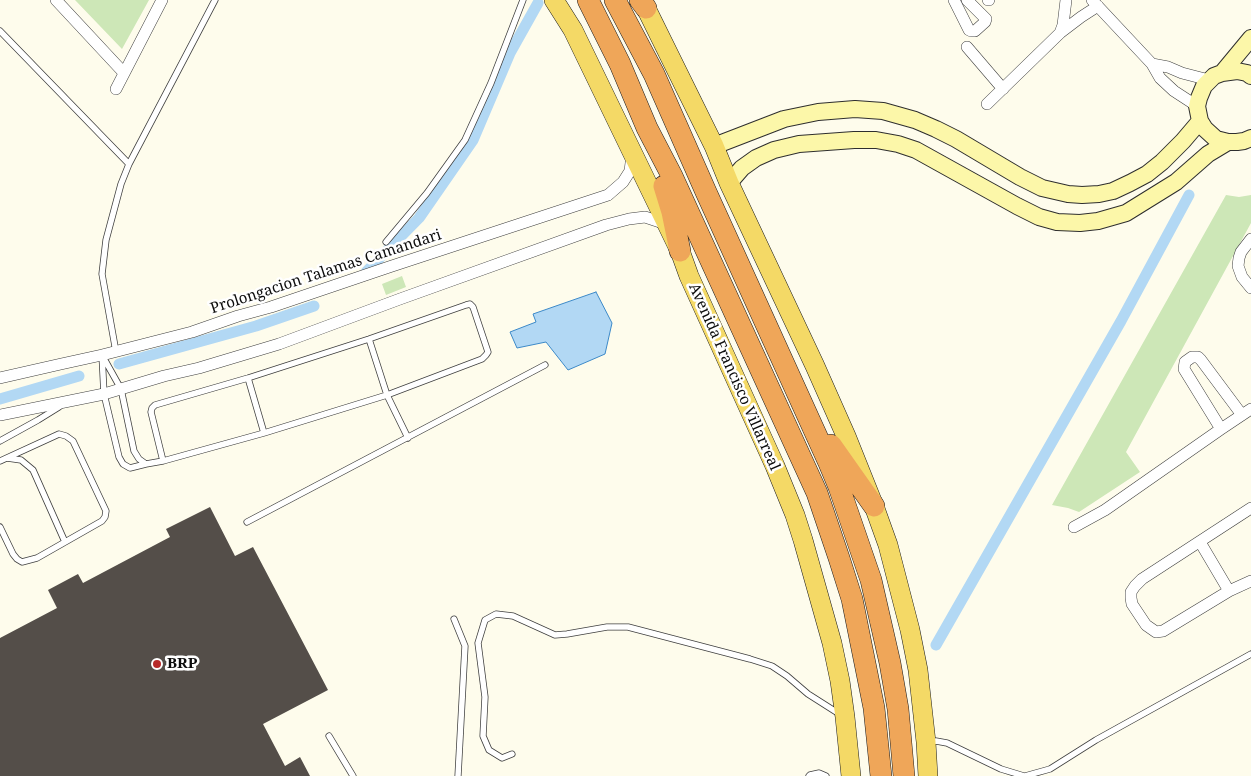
<!DOCTYPE html>
<html>
<head>
<meta charset="utf-8">
<style>
  body { margin:0 }
  canvas { display:block; background:#fefcec }
</style>
</head>
<body>
<canvas width="1251" height="776"></canvas>
<script>
const c = document.querySelector('canvas').getContext('2d');
c.lineJoin = 'round';
function fillPath(path, color) { c.fillStyle = color; c.fill(path, 'evenodd'); }
const toPath = rows => new Path2D(rows.map(r => 'M' + r).join(''));
function stroke(path, color, width, dash) { c.strokeStyle = color; c.lineWidth = width; c.lineCap = dash ? 'butt' : 'round'; c.setLineDash(dash || []); c.stroke(path); }
function write(font, color, halo, rows, align = 'center') {
  c.font = font + ' "Noto Serif",serif'; c.lineWidth = 5; c.setLineDash([]); c.textBaseline = 'middle'; c.strokeStyle = halo; c.fillStyle = color; for (const [text, x, y, turn = 0] of rows) {
    c.save(); c.translate(x, y); c.rotate((+turn || 0) * Math.PI / 180); c.textAlign = isNaN(turn) ? turn : align; if (halo) c.strokeText(text, 0, 0); c.fillText(text, 0, 0); c.restore();
  }
}
fillPath(toPath([
  [75,0,149,0,122,49],
  [1226,195,1239,197,1251,195,1251,223,1126,452,1140,472,1079,512,1068,508,1052,505],
  [402,276,406,287,386,295,382,284]
]), '#cde7b7');
const water = toPath([
  [596,292,612,323,605,354,568,370,546,342,517,348,510,332,536,322,533,314,596,292]
]);
fillPath(water, '#b2d8f4');
stroke(water, '#3c89c8', 1);
stroke(toPath([
  [366,272,419,218,473,140,510,53,538,3],
  [119,364,256,326,314,306],
  [0,399,79,376],
  [936,645,1121,321,1189,195]
]), '#b2d8f4', 11);
fillPath(toPath([
  [210,507,235,556,253,547,328,690,263,724,285,766,300,757,310,776,0,776,0,638,57,608,48,590,78,574,83,583,170,537,166,529]
]), '#544e49');
const lane = toPath([
  [0,31,129,164],
  [386,242,427,193,465,140,491,83,523,0],
  [369,339,387,395,408,438],
  [116,352,102,274,106,240,121,184,129,164,215,0],
  [102,355,121,389,134,451,139,459,146,464,130,468,123,464,119,457,104,394,102,355],
  [248,378,264,433],
  [0,441,38,420,59,407],
  [7,458,21,460,33,470,65,542],
  [0,461,59,434,66,436,73,441,106,511,105,517,102,521,37,558,22,562,17,559,13,554,0,527],
  [146,464,163,461,264,433,387,395,482,359,486,355,488,352,473,307,470,304,466,305,369,339,248,378,155,405,152,408,151,412,163,461],
  [247,522,545,365],
  [454,619,465,646,458,776],
  [329,736,353,776],
  [928,742,936,741,947,743,1001,769,1024,776],
  [512,754,502,758,489,750,483,736,485,697,478,643,485,620,496,614,513,616,555,635,567,634,607,627,628,627,750,659,772,666,787,676,808,694,841,715],
  [809,776,810,775,819,773,826,776],
  [1025,776,1050,769,1096,740,1251,654]
]);
const street = toPath([
  [56,0,124,73],
  [954,0,969,30,971,31,975,31,985,22,986,19,967,0],
  [988,0,989,0],
  [1092,0,1152,64,1160,78,1174,91,1197,106],
  [1060,33,1081,17,1098,6],
  [967,47,1003,89],
  [1152,64,1168,67,1182,73,1209,80],
  [116,89,162,0],
  [987,104,1060,33,1063,25,1066,0],
  [1251,239,1241,252,1239,258,1238,266,1242,277,1251,288],
  [0,378,61,364,102,355,192,332,238,316,271,307,389,267,608,195,623,182,630,171,632,155],
  [0,415,104,394,164,376,199,368,279,344,400,299,606,225,629,219,645,217,666,224],
  [1221,429,1184,369,1185,362,1192,357,1198,357,1201,360,1242,415],
  [1251,508,1142,579,1135,586,1131,592,1131,598,1132,604,1146,625,1156,632,1163,631,1229,591,1251,581],
  [1074,527,1105,510,1221,429,1251,409],
  [1200,542,1229,591]
]);
const secondary = toPath([
  [1222,73,1251,38],
  [1251,76,1247,73,1237,71,1222,73,1214,76,1204,86,1199,98,1197,106,1200,121,1205,129,1216,139,1228,142,1237,142,1244,141,1251,138],
  [714,146,784,119,818,112,855,109,883,111,915,120,936,129,956,139,1020,177,1042,188,1068,194,1082,195,1099,194,1113,191,1130,183,1147,174,1162,162,1183,141,1200,121],
  [729,183,742,168,756,158,774,150,799,144,854,140,876,140,898,144,916,150,1017,206,1039,217,1057,222,1080,223,1098,221,1126,213,1176,182,1208,154,1228,142]
]);
const primary = toPath([
  [554,0,573,30,680,251,689,276,775,466,795,515,803,540,832,643,840,681,845,717,851,776],
  [642,0,714,146,729,183,815,366,846,436,874,506,888,545,910,630,918,670,926,742,928,776]
]);
const highway = toPath([
  [588,0,620,64,647,128,672,176,817,493,839,558,852,599,874,708,881,776],
  [615,0,654,74,706,192,829,463,839,487,871,580,890,663,898,709,904,776],
  [640,0,646,8],
  [664,186,672,212,680,251],
  [831,445,874,506]
]);
stroke(lane, '#3f3f3f', 7);
stroke(street, '#3f3f3f', 12);
stroke(secondary, '#2e2e2e', 18);
stroke(primary, '#1d1d1d', 20);
stroke(highway, '#1d1d1d', 22);
stroke(lane, '#fff', 5.5);
stroke(street, '#fff', 11);
stroke(secondary, '#fcf7a9', 16);
stroke(primary, '#f4d966', 19);
stroke(highway, '#efa659', 21);
for (const [x, y, r, color] of [
  [157,664,5,"#b72a29"]
]) { const dot = new Path2D(); dot.arc(x, y, r, 0, 2 * Math.PI); c.fillStyle = color; c.fill(dot); stroke(dot, '#fff', 2); }
write('15px', '#0c0c0c', '#fff', [
  ["Prolongacion Talamas Camandari",326,272,-18],
  ["Avenida Francisco Villarreal",734,377,66]
]);
write('bold 15px', '#0c0c0c', '#fff', [
  ["BRP",167,664]
], 'left');
</script>
</body>
</html>
